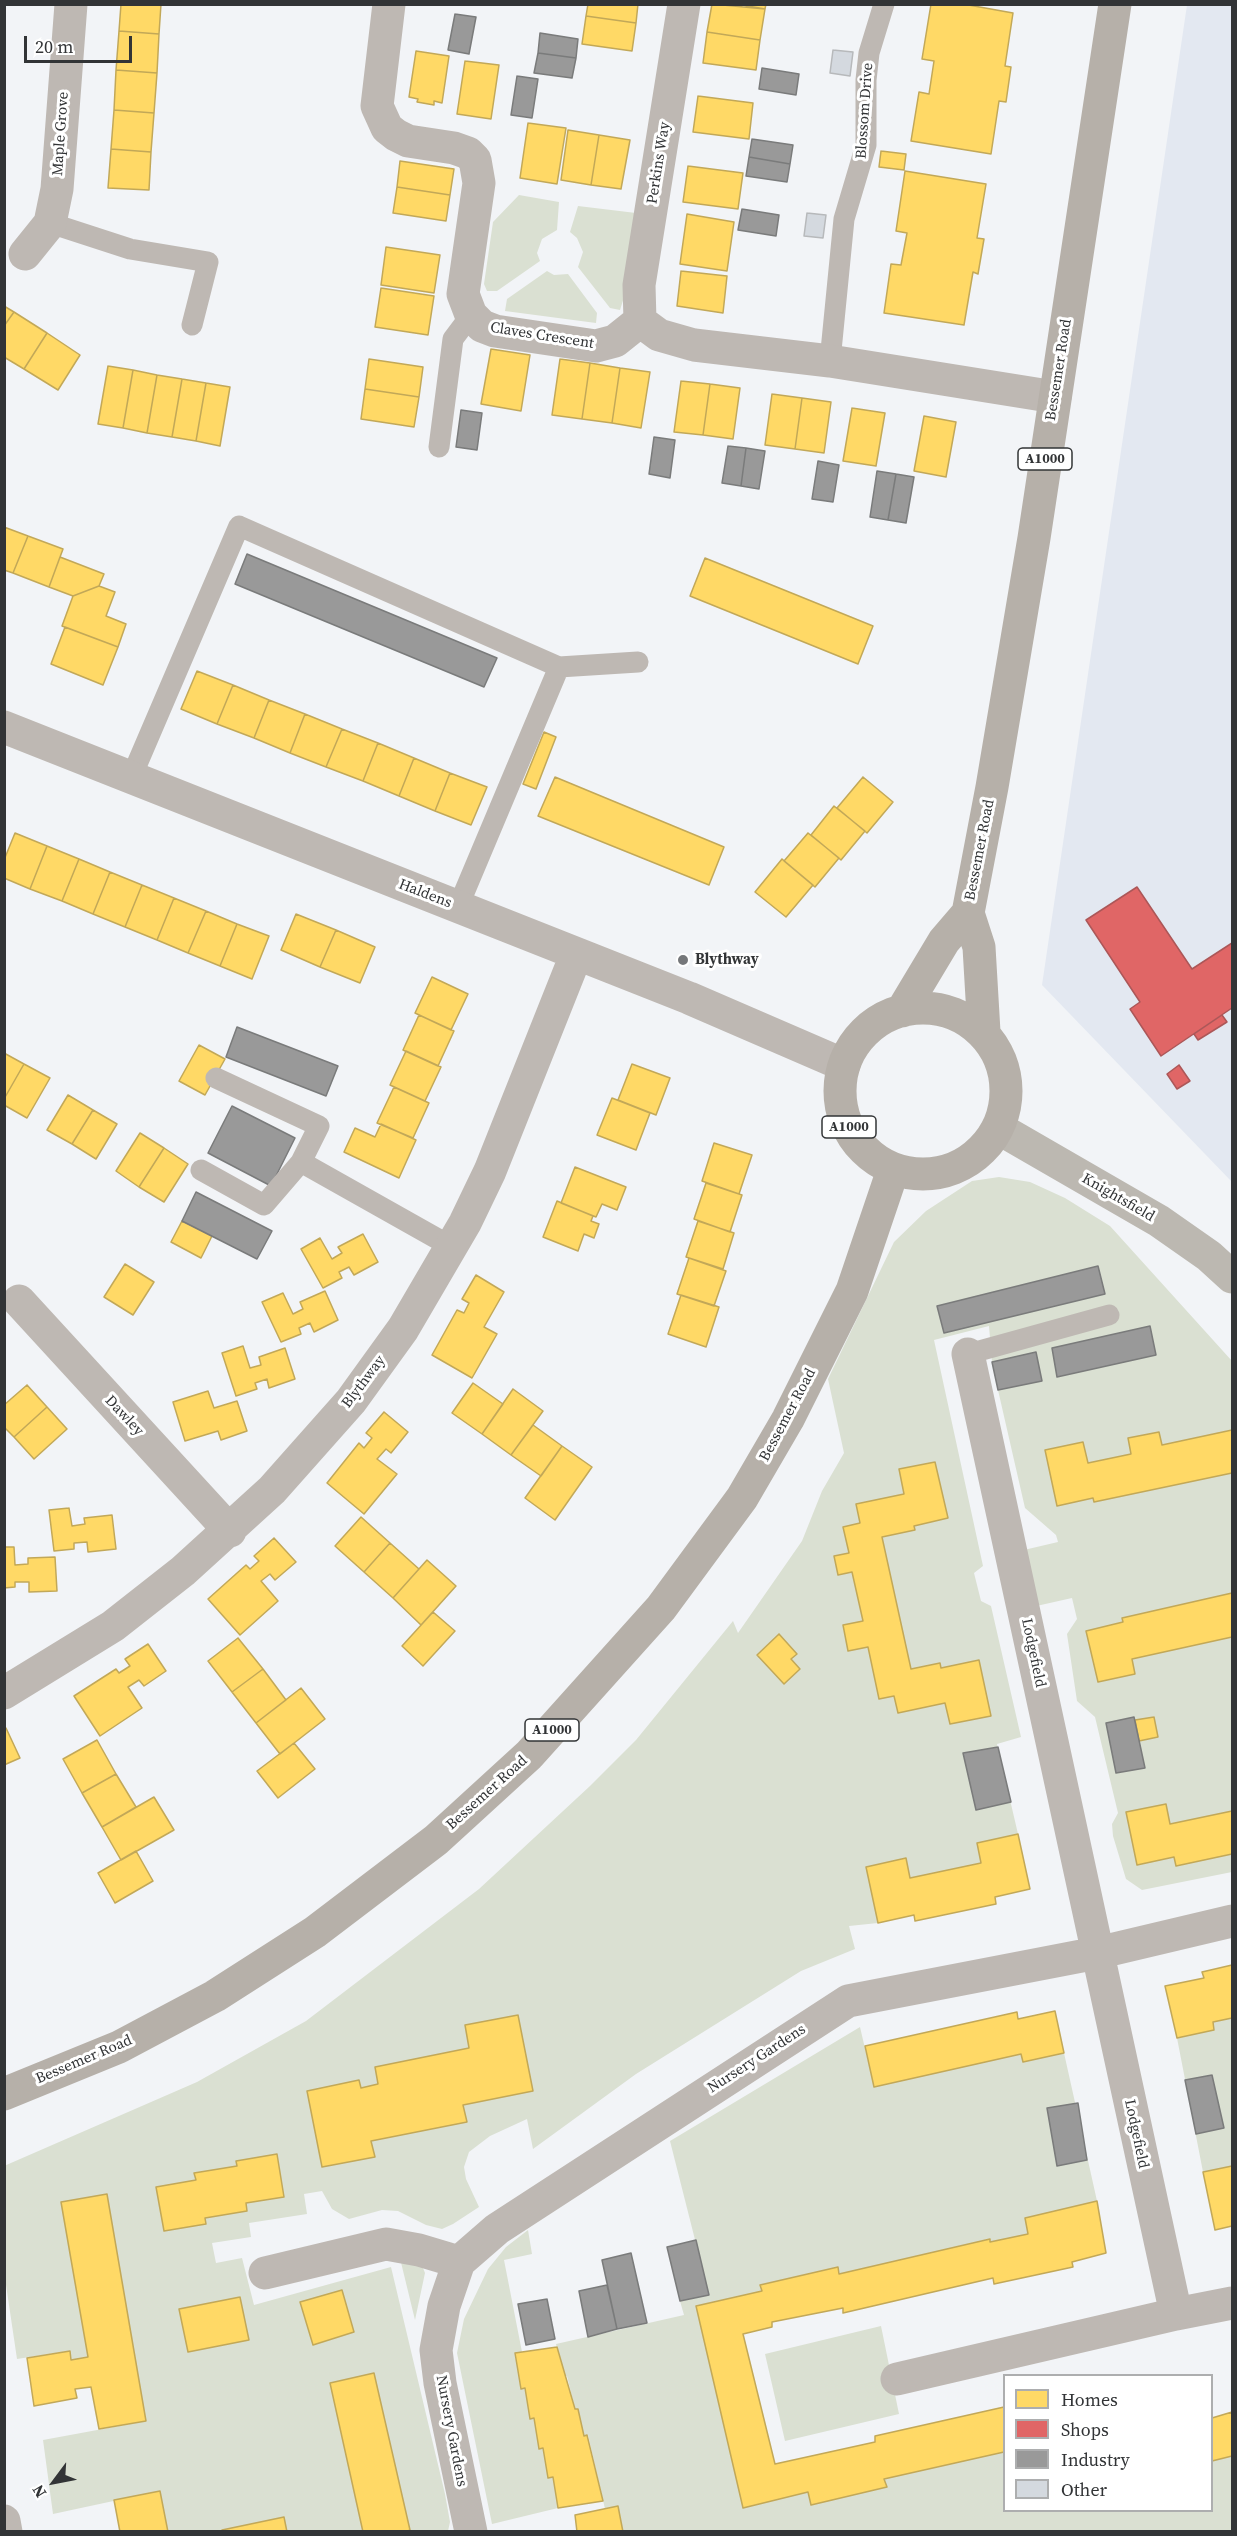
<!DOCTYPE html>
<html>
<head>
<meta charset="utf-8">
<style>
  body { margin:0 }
  #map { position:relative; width:1237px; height:2536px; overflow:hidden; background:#f2f4f7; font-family:"Source Serif 4",serif }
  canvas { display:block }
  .frame { position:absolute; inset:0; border:6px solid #323436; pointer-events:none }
  .legend { position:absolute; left:1003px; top:2374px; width:210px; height:138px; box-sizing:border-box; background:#fff; border:2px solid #adaeaf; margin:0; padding:8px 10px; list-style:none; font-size:18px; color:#323436 }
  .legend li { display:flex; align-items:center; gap:12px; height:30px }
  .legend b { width:30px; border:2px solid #adaeaf }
  .north { position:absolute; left:24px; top:2452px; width:60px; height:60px; -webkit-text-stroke:4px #fff; paint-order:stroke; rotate:238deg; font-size:16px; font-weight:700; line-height:24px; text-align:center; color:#323436 }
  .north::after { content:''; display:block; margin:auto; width:21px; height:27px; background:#323436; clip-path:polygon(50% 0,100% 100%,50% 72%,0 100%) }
  .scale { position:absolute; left:24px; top:36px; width:108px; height:27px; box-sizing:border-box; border:3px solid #323436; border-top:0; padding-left:8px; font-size:18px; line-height:21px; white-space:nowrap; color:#323436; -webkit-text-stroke:4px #fff; paint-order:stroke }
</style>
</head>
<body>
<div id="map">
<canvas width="1237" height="2536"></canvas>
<div class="frame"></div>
<ul class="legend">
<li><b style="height:16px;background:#ffd966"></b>Homes</li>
<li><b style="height:16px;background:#e06666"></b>Shops</li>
<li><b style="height:16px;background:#999"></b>Industry</li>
<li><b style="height:16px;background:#d4d9df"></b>Other</li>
</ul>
<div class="north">N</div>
<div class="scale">20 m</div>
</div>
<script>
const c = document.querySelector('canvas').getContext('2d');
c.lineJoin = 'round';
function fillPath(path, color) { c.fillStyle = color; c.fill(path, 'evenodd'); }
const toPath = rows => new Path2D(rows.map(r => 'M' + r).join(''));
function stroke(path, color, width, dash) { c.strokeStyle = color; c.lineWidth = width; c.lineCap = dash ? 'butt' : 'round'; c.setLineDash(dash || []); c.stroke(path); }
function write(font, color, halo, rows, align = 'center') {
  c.font = font + ' "Source Serif 4",serif'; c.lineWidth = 6; c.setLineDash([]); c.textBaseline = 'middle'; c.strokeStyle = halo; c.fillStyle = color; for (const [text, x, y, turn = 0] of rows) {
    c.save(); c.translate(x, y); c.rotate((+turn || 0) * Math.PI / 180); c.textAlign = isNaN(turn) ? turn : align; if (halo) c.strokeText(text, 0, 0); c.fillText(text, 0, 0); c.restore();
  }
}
fillPath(toPath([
  [1187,5,1232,5,1232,1182,1042,985]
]), '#e3e8f1');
fillPath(toPath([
  [519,195,559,202,557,230,542,239,537,253,540,261,497,291,487,291,484,284,493,222],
  [578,206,636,213,625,294,620,310,610,308,578,267,583,252,577,238,570,232],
  [547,271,554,275,568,274,597,313,596,323,505,311,507,299],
  [999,1177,1030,1182,1065,1198,1110,1226,1232,1361,1232,1872,1142,1890,1126,1879,1113,1836,1112,1824,1118,1813,1095,1717,1077,1701,1067,1634,1077,1619,1072,1598,1023,1609,1011,1553,1058,1542,1056,1535,1025,1508,998,1390,1042,1381,1036,1352,992,1362,989,1326,934,1340,983,1566,974,1573,981,1601,991,1606,1021,1737,997,1744,1018,1834,977,1843,981,1863,910,1878,905,1858,866,1867,878,1923,849,1926,855,1949,801,1971,636,2074,533,2149,527,2119,490,2136,469,2152,464,2167,466,2179,479,2207,453,2224,442,2229,426,2225,398,2211,382,2210,349,2219,332,2209,322,2191,304,2194,307,2214,249,2223,251,2237,212,2243,216,2263,242,2258,254,2305,391,2267,445,2494,450,2522,448,2531,168,2531,160,2491,53,2514,43,2440,146,2421,107,2195,61,2202,88,2357,71,2360,69,2351,17,2359,5,2278,4,2166,197,2082,306,2021,479,1889,590,1786,636,1740,733,1621,738,1633,802,1541,822,1491,844,1453,828,1379,894,1242,926,1211,972,1181],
  [935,1462,948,1518,914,1526,915,1530,882,1537,911,1669,940,1663,941,1668,978,1660,991,1716,950,1724,945,1703,898,1713,894,1696,879,1699,868,1647,848,1651,843,1626,863,1621,852,1572,838,1575,834,1556,849,1553,843,1527,860,1523,856,1504,904,1494,899,1470],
  [518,2015,463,2105,467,2122,371,2141,374,2156,307,2091,359,2080,361,2088,378,2084,375,2067,469,2048,465,2025],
  [277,2154,283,2197,246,2203,205,2218,206,2223,164,2230,157,2187,196,2180,194,2174,237,2166,236,2161],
  [1232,2018,1232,2166,1203,2172,1177,2038,1214,2030,1213,2022],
  [860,2027,874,2087,1021,2054,1023,2062,1064,2053,1097,2201,1025,2218,1028,2234,990,2242,989,2239,839,2274,837,2267,761,2285,762,2291,696,2306,743,2507,808,2492,886,2487,884,2479,1004,2452,1004,2510,1212,2510,1212,2461,1232,2456,1232,2531,623,2531,618,2506,605,2509,588,2435,584,2436,578,2409,575,2409,567,2376,564,2376,556,2344,684,2315,680,2301,709,2295,670,2141],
  [528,2230,532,2254,504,2260,522,2352,515,2354,521,2389,525,2388,530,2418,534,2418,539,2449,543,2448,548,2477,553,2477,558,2508,492,2524,457,2353,464,2319,488,2269,506,2247],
  [397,2246,421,2263,425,2273,415,2320],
  [881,2326,899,2414,785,2441,765,2354]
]), '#dae0d2');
const homes = toPath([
  [121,4,161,4,159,34,119,31,121,4],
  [588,4,638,4,636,23,586,16,588,4],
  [712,4,765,9,760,40,707,32,712,4],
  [737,4,766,4,765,9,737,4],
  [931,4,963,4,1013,13,1005,66,1011,67,1006,102,999,101,991,154,911,141,919,92,929,94,934,61,922,59,931,4],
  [586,16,636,23,632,51,582,44,586,16],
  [119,31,159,34,157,73,116,70,119,31],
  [707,32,760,40,756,70,703,63,707,32],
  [416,51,449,56,442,103,434,101,434,105,417,102,418,99,409,97,416,51],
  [465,61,499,65,491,119,457,114,465,61],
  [116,70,157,73,154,113,114,110,116,70],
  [698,96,753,103,749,139,693,132,698,96],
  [114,110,154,113,151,152,111,149,114,110],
  [528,123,566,128,557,184,520,178,528,123],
  [568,130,599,135,591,185,561,180,568,130],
  [599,135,630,140,621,189,591,185,599,135],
  [111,149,151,152,149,190,108,188,111,149],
  [881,151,906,154,904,170,879,167,881,151],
  [400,161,454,169,450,195,397,187,400,161],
  [688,166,743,173,738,209,683,202,688,166],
  [905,171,986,184,977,238,984,239,978,274,973,272,964,325,884,313,891,264,901,265,907,233,896,231,905,171],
  [397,187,450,195,446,221,393,213,397,187],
  [687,214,734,222,727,271,680,264,687,214],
  [386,247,440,255,434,293,381,285,386,247],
  [681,271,727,276,723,313,677,306,681,271],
  [381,288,434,296,428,335,375,327,381,288],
  [4,306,14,312,4,326,4,306],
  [14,312,47,333,24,369,4,357,4,326,14,312],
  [47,333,80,355,58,390,24,369,47,333],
  [491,349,530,355,521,411,481,404,491,349],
  [369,359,423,367,419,397,365,389,369,359],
  [560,359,590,363,582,419,552,415,560,359],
  [590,363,620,368,612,423,582,419,590,363],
  [108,366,133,370,123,428,98,424,108,366],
  [620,368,650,372,641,428,612,423,620,368],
  [133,370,157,375,147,433,123,428,133,370],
  [157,375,182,379,172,437,147,433,157,375],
  [182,379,206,383,196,441,172,437,182,379],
  [681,381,710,384,703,435,674,432,681,381],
  [206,383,230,387,220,446,196,441,206,383],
  [710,384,740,388,733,439,703,435,710,384],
  [365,389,419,397,414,427,361,419,365,389],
  [772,394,802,398,795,449,765,445,772,394],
  [802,398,831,402,824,453,795,449,802,398],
  [852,408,885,413,876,466,843,461,852,408],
  [924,416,956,422,946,477,914,471,924,416],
  [4,527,28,536,13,573,4,570,4,527],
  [28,536,63,549,49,587,13,573,28,536],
  [60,557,104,574,99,586,73,596,49,587,60,557],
  [705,558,873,626,858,664,690,596,705,558],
  [99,586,115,592,106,616,126,624,118,647,62,626,73,596,99,586],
  [65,627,118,647,103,685,51,664,65,627],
  [197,671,233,685,217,724,181,709,197,671],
  [233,685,269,700,254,738,217,724,233,685],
  [269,700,305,714,290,753,254,738,269,700],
  [305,714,342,729,326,767,290,753,305,714],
  [342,729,378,743,363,781,326,767,342,729],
  [544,732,556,737,536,789,523,784,544,732],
  [378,743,414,758,399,796,363,781,378,743],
  [414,758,450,773,435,811,399,796,414,758],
  [450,773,487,787,471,825,435,811,450,773],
  [555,777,724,847,709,885,538,816,555,777],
  [863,777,893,802,867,833,837,808,863,777],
  [834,806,865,831,841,860,811,835,834,806],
  [15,833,47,846,30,889,4,878,4,860,15,833],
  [808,833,839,858,815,887,784,861,808,833],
  [47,846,79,859,62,901,30,889,47,846],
  [79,859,110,872,93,914,62,901,79,859],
  [782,859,813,885,786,917,755,892,782,859],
  [110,872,142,885,125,927,93,914,110,872],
  [142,885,174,898,157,940,125,927,142,885],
  [174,898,206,911,188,953,157,940,174,898],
  [206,911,237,924,220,966,188,953,206,911],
  [296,914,336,930,320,967,281,950,296,914],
  [237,924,269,936,252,979,220,966,237,924],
  [336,930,375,947,360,983,320,967,336,930],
  [432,977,468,994,451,1030,415,1013,432,977],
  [419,1015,454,1031,438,1066,403,1050,419,1015],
  [199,1045,225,1059,205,1095,179,1081,199,1045],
  [406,1051,441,1067,425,1101,390,1085,406,1051],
  [4,1053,24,1064,4,1099,4,1053],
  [24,1064,50,1078,27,1118,4,1105,4,1099,24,1064],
  [632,1064,670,1078,656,1115,618,1100,632,1064],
  [394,1087,429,1103,413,1138,377,1123,394,1087],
  [68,1095,93,1110,72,1144,47,1130,68,1095],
  [612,1098,650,1113,636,1150,597,1135,612,1098],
  [93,1110,117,1124,96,1159,72,1144,93,1110],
  [381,1124,416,1140,399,1178,344,1152,355,1128,375,1137,381,1124],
  [140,1133,164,1148,139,1187,116,1171,140,1133],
  [714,1143,752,1155,739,1194,702,1181,714,1143],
  [164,1148,188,1164,164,1202,139,1187,164,1148],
  [575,1167,626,1187,617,1210,602,1204,596,1217,561,1203,575,1167],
  [706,1183,742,1195,730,1232,694,1219,706,1183],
  [557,1201,593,1216,591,1221,599,1224,594,1238,584,1234,578,1251,543,1237,557,1201],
  [182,1221,212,1236,201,1258,171,1242,182,1221],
  [698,1221,734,1233,723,1269,686,1257,698,1221],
  [363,1234,378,1262,354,1275,349,1267,339,1272,342,1278,323,1288,301,1249,320,1238,332,1259,342,1253,338,1247,363,1234],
  [689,1258,726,1271,714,1306,677,1294,689,1258],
  [125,1264,154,1282,133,1315,104,1297,125,1264],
  [476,1275,504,1292,484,1327,497,1334,472,1378,432,1355,457,1310,464,1313,469,1303,462,1299,476,1275],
  [325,1291,338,1320,314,1332,310,1323,299,1328,301,1334,281,1342,262,1302,283,1293,293,1314,303,1309,300,1302,325,1291],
  [681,1295,719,1307,706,1347,668,1334,681,1295],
  [243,1346,250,1368,261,1365,259,1357,285,1348,295,1379,269,1388,267,1379,255,1383,257,1389,236,1396,222,1353,243,1346],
  [473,1383,503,1404,482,1434,452,1413,473,1383],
  [27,1385,47,1407,14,1437,4,1427,4,1405,27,1385],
  [513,1389,543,1411,511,1455,482,1434,513,1389],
  [208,1391,214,1408,237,1401,247,1431,221,1440,218,1431,185,1441,173,1402,208,1391],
  [47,1407,67,1429,34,1459,14,1437,47,1407],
  [384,1412,408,1432,391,1453,386,1449,377,1459,397,1474,364,1514,327,1483,359,1443,364,1448,372,1438,366,1433,384,1412],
  [533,1425,562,1446,541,1476,511,1455,533,1425],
  [1232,1430,1232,1473,1094,1502,1093,1498,1057,1506,1045,1450,1083,1442,1088,1463,1131,1454,1128,1438,1159,1432,1162,1445,1232,1430],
  [562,1446,592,1467,555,1520,525,1498,562,1446],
  [935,1462,948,1518,914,1526,915,1530,882,1537,911,1669,940,1663,941,1668,979,1660,991,1716,950,1724,945,1703,898,1713,894,1696,879,1699,868,1647,848,1651,843,1625,863,1621,852,1572,838,1575,834,1556,849,1553,843,1527,860,1523,856,1504,904,1494,899,1469,935,1462],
  [69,1508,72,1526,85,1524,84,1518,112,1515,116,1549,88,1552,87,1542,74,1543,74,1549,54,1551,49,1510,69,1508],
  [361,1517,390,1543,364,1572,335,1546,361,1517],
  [274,1538,296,1562,275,1580,270,1574,261,1581,278,1601,240,1635,208,1599,246,1565,250,1569,259,1561,254,1556,274,1538],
  [390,1543,419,1569,393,1598,364,1572,390,1543],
  [4,1547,14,1547,15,1565,28,1564,28,1558,55,1557,57,1591,29,1592,29,1582,15,1582,15,1587,4,1588,4,1547],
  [427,1560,456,1586,421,1625,393,1598,427,1560],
  [1232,1593,1232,1637,1132,1659,1135,1674,1098,1682,1086,1631,1123,1622,1122,1618,1232,1593],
  [433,1612,455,1631,423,1666,402,1646,433,1612],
  [779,1634,797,1654,791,1659,800,1669,784,1684,757,1655,779,1634],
  [238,1638,263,1669,232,1692,208,1661,238,1638],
  [148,1644,166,1671,144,1686,139,1680,128,1687,142,1708,100,1736,74,1696,116,1669,119,1673,130,1666,125,1659,148,1644],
  [263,1669,286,1700,256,1723,232,1692,263,1669],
  [301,1688,325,1719,280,1754,256,1723,301,1688],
  [1154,1717,1158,1737,1139,1741,1135,1720,1154,1717],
  [6,1728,20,1758,4,1765,4,1729,6,1728],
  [97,1740,116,1774,82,1793,63,1759,97,1740],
  [294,1743,315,1769,278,1798,257,1771,294,1743],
  [116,1774,136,1807,102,1827,82,1793,116,1774],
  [154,1797,174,1830,121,1860,102,1827,154,1797],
  [1166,1804,1170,1824,1232,1811,1232,1854,1176,1866,1174,1857,1137,1865,1126,1812,1166,1804],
  [1018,1834,1030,1889,995,1897,996,1904,915,1921,914,1915,878,1923,866,1867,906,1858,910,1878,981,1863,977,1843,1018,1834],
  [136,1851,153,1881,115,1903,98,1873,136,1851],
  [1232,1965,1232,2018,1213,2022,1214,2030,1177,2038,1165,1986,1204,1978,1202,1972,1232,1965],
  [1055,2011,1064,2053,1023,2062,1021,2054,874,2087,865,2046,1017,2012,1018,2019,1055,2011],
  [518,2015,533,2091,463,2105,467,2122,371,2141,375,2157,322,2167,307,2091,359,2080,361,2088,378,2084,375,2067,469,2048,465,2025,518,2015],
  [277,2154,284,2197,246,2203,247,2211,205,2218,206,2224,164,2231,156,2187,196,2180,194,2173,237,2166,236,2161,277,2154],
  [1232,2166,1232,2226,1215,2230,1203,2172,1232,2166],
  [107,2194,146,2421,99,2429,91,2387,75,2389,77,2398,34,2406,27,2358,70,2351,71,2360,88,2357,61,2202,107,2194],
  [1097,2201,1106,2253,1072,2262,1073,2267,994,2284,993,2278,843,2313,843,2308,772,2322,772,2327,743,2334,775,2464,875,2442,875,2436,1004,2407,1004,2452,884,2479,887,2487,811,2505,808,2492,743,2508,696,2306,762,2291,760,2285,838,2267,839,2274,990,2239,990,2242,1028,2234,1025,2218,1097,2201],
  [342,2290,354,2332,313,2345,300,2302,342,2290],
  [240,2297,249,2340,188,2352,179,2309,240,2297],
  [557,2347,575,2409,578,2409,584,2436,587,2435,603,2501,558,2508,553,2477,548,2478,543,2448,539,2449,534,2418,530,2419,525,2388,521,2389,515,2353,557,2347],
  [374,2373,410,2530,405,2532,363,2532,330,2383,374,2373],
  [1232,2412,1232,2456,1212,2461,1212,2418,1232,2412],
  [160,2491,168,2532,120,2532,114,2500,160,2491],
  [618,2506,623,2532,577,2532,575,2515,618,2506],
  [284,2517,287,2532,222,2532,222,2530,284,2517]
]);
fillPath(homes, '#ffd966');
stroke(homes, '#c2a858', 1.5);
const shops = toPath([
  [1137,887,1192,969,1232,943,1232,1008,1161,1056,1130,1009,1140,1002,1086,920,1137,887],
  [1222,1015,1227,1022,1198,1040,1194,1034,1222,1015],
  [1179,1065,1190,1081,1177,1089,1167,1074,1179,1065]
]);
fillPath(shops, '#e06666');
stroke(shops, '#ac5758', 1.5);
const industry = toPath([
  [455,14,476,17,469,54,448,50,455,14],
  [540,33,578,39,576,58,538,53,540,33],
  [538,53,576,58,572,78,534,73,538,53],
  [762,68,799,74,796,95,759,89,762,68],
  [517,76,538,79,532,118,511,115,517,76],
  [752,139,793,145,790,164,749,157,752,139],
  [749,157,790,164,787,182,746,176,749,157],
  [742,209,779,215,776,236,738,230,742,209],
  [461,410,482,413,477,450,456,447,461,410],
  [654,437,675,440,670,478,649,474,654,437],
  [728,446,746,448,741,486,722,483,728,446],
  [746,448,765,451,759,489,741,486,746,448],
  [818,461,839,465,833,502,812,499,818,461],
  [877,471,896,474,888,520,870,517,877,471],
  [896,474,914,477,906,523,888,520,896,474],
  [247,554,497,658,484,687,235,584,247,554],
  [237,1027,338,1066,326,1096,226,1057,237,1027],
  [232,1106,295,1138,271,1186,208,1153,232,1106],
  [196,1192,272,1231,257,1259,182,1221,196,1192],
  [1098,1266,1105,1294,944,1333,937,1306,1098,1266],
  [1150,1326,1156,1355,1057,1377,1052,1348,1150,1326],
  [1036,1352,1042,1381,998,1390,992,1362,1036,1352],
  [1134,1717,1145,1768,1116,1773,1106,1723,1134,1717],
  [998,1747,1011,1802,976,1810,963,1753,998,1747],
  [1212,2075,1224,2128,1196,2134,1185,2080,1212,2075],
  [1078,2103,1087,2160,1057,2166,1047,2108,1078,2103],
  [696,2240,709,2295,680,2301,667,2247,696,2240],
  [631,2253,647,2323,617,2329,602,2260,631,2253],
  [607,2285,617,2329,588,2337,579,2291,607,2285],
  [547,2299,555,2339,526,2345,518,2304,547,2299]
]);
fillPath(industry, '#999');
stroke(industry, '#7a7b7b', 1.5);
const building = toPath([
  [833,50,853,52,850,76,830,73,833,50],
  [807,213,826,215,823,238,804,236,807,213]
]);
fillPath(building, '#d4d9df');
stroke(building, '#b7b9bb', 1.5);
stroke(toPath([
  [50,223,130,249,208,262,192,325],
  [830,361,844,219,866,145,866,80,869,53,884,4],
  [439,447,453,339,471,315],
  [559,667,638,662],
  [131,778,239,526,559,667,458,907],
  [216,1078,319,1126,301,1162,452,1247],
  [201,1170,264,1205,301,1162],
  [968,1354,1109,1315]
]), '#beb8b3', 21);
stroke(toPath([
  [389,4,377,106,387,128,396,135,408,141,454,148,468,153,475,160,479,183,463,294,471,315,482,326,495,331,596,346,615,341,640,321,659,335,694,345,830,361,1055,397],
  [25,254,50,223,57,189,71,4],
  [640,321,639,285,684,4],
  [4,727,689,998,844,1065],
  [19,1301,230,1531],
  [4,1693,113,1626,183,1571,272,1490,351,1401,403,1329,465,1223,490,1171,576,955],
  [265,2273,386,2244,419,2250,459,2262],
  [1176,2314,1232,2303],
  [897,2379,1176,2314,968,1354],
  [4,2521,6,2532],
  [471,2532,440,2383,436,2350,444,2306,459,2262,497,2229,848,2001,1097,1953,1232,1921]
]), '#beb8b3', 33);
stroke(toPath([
  [998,1128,1159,1221,1209,1256,1232,1277]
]), '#bcb8b1', 33);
stroke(toPath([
  '840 1091a83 83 0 1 1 166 0a83 83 0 1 1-166 0Z',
  [902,1011,944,941,968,913],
  [984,1032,979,947,968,913,992,787,1034,538,1115,4],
  [4,2094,119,2047,215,1996,315,1932,436,1840,529,1755,661,1608,742,1498,788,1419,852,1291,893,1170]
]), '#b6b0a9', 33);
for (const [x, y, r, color] of [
  [683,960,6,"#75777a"]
]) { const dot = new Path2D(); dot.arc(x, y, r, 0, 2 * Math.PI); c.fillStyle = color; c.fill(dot); stroke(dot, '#fff', 2); }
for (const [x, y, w] of [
  [1045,459,54],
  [849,1127,54],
  [552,1730,54]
]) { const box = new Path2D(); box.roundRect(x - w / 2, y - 11, w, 22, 4.5); c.fillStyle = '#fff'; c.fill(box); stroke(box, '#323436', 1.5); }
write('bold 14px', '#323436', null, [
  ["A1000",1045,459],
  ["A1000",849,1127],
  ["A1000",552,1730]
]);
write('15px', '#323436', '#fff', [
  ["Blossom Drive",865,111,-86],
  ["Maple Grove",61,134,-86],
  ["Perkins Way",659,163,-81],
  ["Claves Crescent",542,336,9],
  ["Bessemer Road",1059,370,-81],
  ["Bessemer Road",980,850,-79],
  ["Haldens",425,894,21],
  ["Knightsfield",1118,1198,30],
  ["Blythway",364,1382,-53],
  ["Bessemer Road",788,1415,-62],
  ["Dawley",124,1416,47],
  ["Lodgefield",1033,1653,78],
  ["Bessemer Road",487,1793,-42],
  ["Nursery Gardens",757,2059,-33],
  ["Bessemer Road",84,2060,-23],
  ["Lodgefield",1136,2134,78],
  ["Nursery Gardens",451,2431,79]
]);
write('bold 15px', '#323436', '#fff', [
  ["Blythway",695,960]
], 'left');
</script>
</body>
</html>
